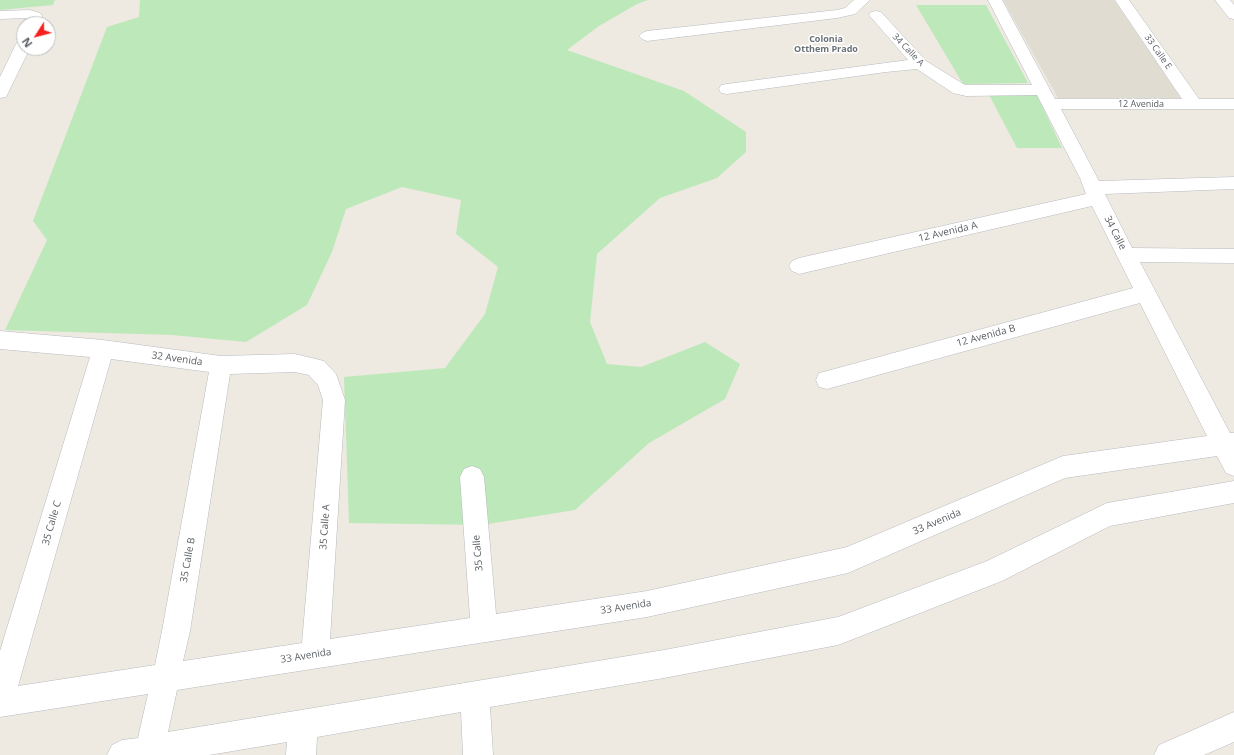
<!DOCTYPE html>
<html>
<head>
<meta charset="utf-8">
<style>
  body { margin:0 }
  #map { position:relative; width:1234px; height:755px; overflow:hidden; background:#eeeae1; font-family:"Open Sans",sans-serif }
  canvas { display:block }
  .north { position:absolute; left:16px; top:16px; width:40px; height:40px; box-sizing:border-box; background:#fff; border:1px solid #bdbfc1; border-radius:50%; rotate:234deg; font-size:11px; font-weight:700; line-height:16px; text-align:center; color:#595e63 }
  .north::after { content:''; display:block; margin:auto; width:14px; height:18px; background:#f91f1c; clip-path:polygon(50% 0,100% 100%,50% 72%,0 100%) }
</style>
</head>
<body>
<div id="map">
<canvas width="1234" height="755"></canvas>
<div class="north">N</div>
</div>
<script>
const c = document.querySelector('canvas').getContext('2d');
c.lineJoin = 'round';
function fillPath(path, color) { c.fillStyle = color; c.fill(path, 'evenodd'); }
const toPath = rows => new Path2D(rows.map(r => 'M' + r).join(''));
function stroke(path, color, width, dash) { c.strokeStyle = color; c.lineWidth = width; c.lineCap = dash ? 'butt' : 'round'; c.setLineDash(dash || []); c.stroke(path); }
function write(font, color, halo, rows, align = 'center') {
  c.font = font + ' "Open Sans",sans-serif'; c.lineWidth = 3; c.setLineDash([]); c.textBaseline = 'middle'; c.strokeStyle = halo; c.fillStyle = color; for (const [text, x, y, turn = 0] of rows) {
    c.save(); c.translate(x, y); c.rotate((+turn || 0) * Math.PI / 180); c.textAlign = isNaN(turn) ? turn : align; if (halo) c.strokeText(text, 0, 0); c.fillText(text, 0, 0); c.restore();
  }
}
fillPath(toPath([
  [1003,0,1114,0,1181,98,1058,98]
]), '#e0dcd1');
fillPath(toPath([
  [0,0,55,0,53,5,0,10],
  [140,0,648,0,637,4,599,26,567,50,684,91,746,132,746,152,717,178,660,198,597,254,590,322,607,364,641,367,705,342,740,364,725,399,649,443,575,510,482,525,349,523,344,377,445,368,485,314,498,267,456,234,461,200,402,187,346,209,332,252,307,305,246,342,172,335,5,330,47,240,33,221,107,27,139,17],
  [916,5,986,5,1028,83,963,84],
  [988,93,1037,95,1062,148,1017,148]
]), '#bde8ba');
const minor = toPath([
  [854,0,870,0,855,14,837,18,647,41,642,39,639,36,642,33,647,31,837,10,845,8,854,0],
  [988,0,1002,0,1055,99,1182,99,1115,0,1129,0,1199,99,1234,99,1234,109,1061,109,1099,181,1234,177,1234,189,1105,194,1132,248,1234,249,1234,263,1140,262,1230,433,1234,433,1234,476,1226,473,1217,456,1065,478,848,573,647,617,177,690,168,732,664,650,838,617,987,561,1107,503,1234,481,1234,503,1110,526,1002,581,838,645,664,678,490,707,493,755,463,755,461,712,317,737,316,755,286,755,287,742,209,755,107,755,112,745,122,740,138,738,148,694,0,717,0,651,90,357,0,349,0,331,103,340,221,356,295,354,324,361,336,374,345,400,330,639,470,618,460,477,464,469,472,466,480,469,484,477,496,614,647,591,847,547,1063,456,1207,436,1140,303,827,389,819,387,816,380,819,373,827,371,1133,288,1092,206,799,274,792,271,789,266,792,261,799,258,1086,194,1080,178,1037,95,966,96,953,93,917,69,886,72,727,94,721,93,719,89,721,85,727,84,908,60,869,15,871,12,876,11,881,12,926,61,965,85,1032,85,988,0],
  [111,359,209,372,162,631,155,665,18,686,111,359],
  [295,372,309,375,318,385,323,400,302,643,183,661,190,631,230,374,295,372],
  [1215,0,1230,0,1234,5,1234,19,1229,18,1215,0],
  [30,10,40,13,42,16,41,24,27,24,27,18,0,19,0,11,30,10],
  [24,39,24,48,30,48,8,93,6,97,0,98,0,77,16,44,19,41,24,39],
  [1234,712,1234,742,1204,755,1154,755,1159,745,1234,712]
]);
stroke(minor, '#b6babf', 1);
fillPath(minor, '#fff');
write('bold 9px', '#6a7175', '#fff', [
  ["Colonia",826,39],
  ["Otthem Prado",826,49]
]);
write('9px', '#595e63', '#fff', [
  ["34 Calle A",908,50,46],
  ["33 Calle E",1158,52,55],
  ["12 Avenida",1141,104]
]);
write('10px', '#595e63', '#fff', [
  ["12 Avenida A",948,232,-13],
  ["34 Calle",1115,233,63],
  ["12 Avenida B",986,336,-15],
  ["32 Avenida",177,359,8],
  ["33 Avenida",937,522,-23],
  ["35 Calle C",52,523,-74],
  ["35 Calle A",325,527,-86],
  ["35 Calle",478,553,-95],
  ["35 Calle B",188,560,-80],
  ["33 Avenida",626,607,-9],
  ["33 Avenida",306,656,-9]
]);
</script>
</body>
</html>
